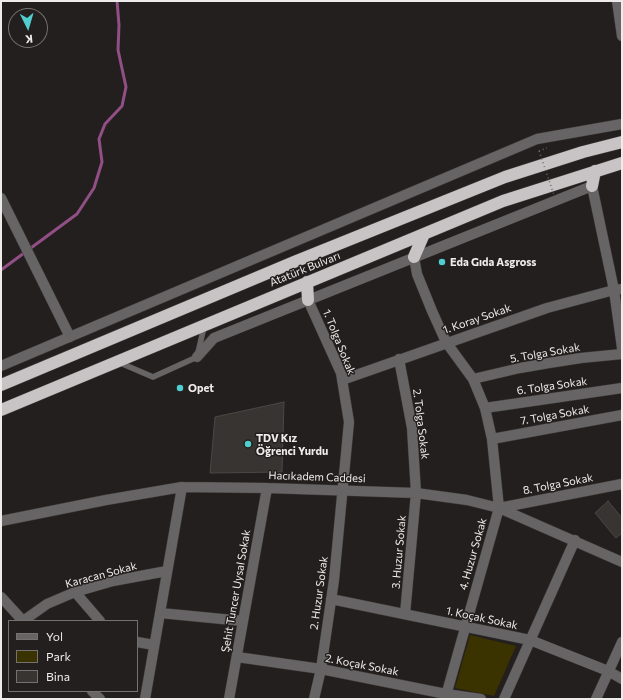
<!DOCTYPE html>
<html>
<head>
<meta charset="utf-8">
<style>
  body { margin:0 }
  #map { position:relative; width:623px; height:700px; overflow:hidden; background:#231f1e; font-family:Commissioner,sans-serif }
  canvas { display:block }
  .frame { position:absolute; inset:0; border:2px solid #eeeceb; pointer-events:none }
  .legend { position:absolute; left:8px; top:620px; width:130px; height:72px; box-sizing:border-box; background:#231f1e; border:1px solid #747170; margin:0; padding:5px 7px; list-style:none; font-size:12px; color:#eeeceb }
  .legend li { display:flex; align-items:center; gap:8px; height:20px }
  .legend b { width:20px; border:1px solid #747170 }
  .north { position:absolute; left:8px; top:8px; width:40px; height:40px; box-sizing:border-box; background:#231f1e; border:1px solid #747170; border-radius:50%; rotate:175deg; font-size:11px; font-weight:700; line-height:16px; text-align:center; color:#eeeceb }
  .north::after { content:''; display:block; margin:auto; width:14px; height:18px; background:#52cdcf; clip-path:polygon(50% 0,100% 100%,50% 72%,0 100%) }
</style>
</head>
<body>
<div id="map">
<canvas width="623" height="700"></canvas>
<div class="frame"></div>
<ul class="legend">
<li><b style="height:5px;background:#666464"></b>Yol</li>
<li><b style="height:11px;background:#3a3300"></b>Park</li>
<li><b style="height:11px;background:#373432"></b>Bina</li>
</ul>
<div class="north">K</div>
</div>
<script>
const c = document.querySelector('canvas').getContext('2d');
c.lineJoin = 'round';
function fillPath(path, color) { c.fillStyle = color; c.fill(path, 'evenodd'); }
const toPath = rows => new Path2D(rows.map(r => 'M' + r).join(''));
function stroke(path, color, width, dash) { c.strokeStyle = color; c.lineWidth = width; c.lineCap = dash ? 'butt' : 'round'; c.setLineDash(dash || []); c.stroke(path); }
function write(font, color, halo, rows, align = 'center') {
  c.font = font + ' Commissioner,sans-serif'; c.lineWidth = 3; c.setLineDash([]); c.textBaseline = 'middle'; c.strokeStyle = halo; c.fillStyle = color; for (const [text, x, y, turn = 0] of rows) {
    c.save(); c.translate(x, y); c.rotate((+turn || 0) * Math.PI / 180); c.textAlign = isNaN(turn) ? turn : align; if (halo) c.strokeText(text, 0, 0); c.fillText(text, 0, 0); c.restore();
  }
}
fillPath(toPath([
  [470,635,516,646,494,696,455,688]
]), '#3a3300');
stroke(toPath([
  [1,270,77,214,94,188,102,162,99,139,105,124,122,106,126,87,118,50,119,25,117,1]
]), '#914f85', 3);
const building = toPath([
  [284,402,282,472,210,473,215,417,284,402],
  [608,501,622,518,622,533,616,538,595,513,608,501]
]);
fillPath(building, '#373432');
stroke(building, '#4a4845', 1);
const lane = toPath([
  [118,362,153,377,197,357,204,327]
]);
const street = toPath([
  [617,1,622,36],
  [1,198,70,337],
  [414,257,417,274,432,311,446,342,473,379,485,408,492,439,499,508,445,699],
  [308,300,341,373,349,422,334,580,321,669,314,699],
  [197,357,214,338,592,186,614,290,622,348],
  [399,359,412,428,416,493,405,614],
  [1,366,537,139,622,124],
  [473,379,520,368,549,363,581,358,622,354],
  [342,380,547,308,614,290,622,289],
  [485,408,622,388],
  [492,439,622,415],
  [499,508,622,484],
  [1,521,106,500,182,487,267,488,416,493,467,500,499,508,622,562],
  [75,592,100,621],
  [1,597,23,621],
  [331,599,530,640,608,671,622,679],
  [160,613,243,621],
  [23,621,47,604,75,592,113,581,167,571],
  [137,642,154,645],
  [237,657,321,669,446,694,481,699],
  [92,691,100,699],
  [145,699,182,487],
  [229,699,267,488],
  [504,699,575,540],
  [596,699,622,642]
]);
const highway = toPath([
  [592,186,595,171],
  [414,257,424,234],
  [307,282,308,300],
  [1,385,294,262,505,177,583,152,622,142],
  [1,410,503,201,622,163]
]);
stroke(lane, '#3f3c3b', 6);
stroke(street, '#3f3c3b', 11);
stroke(highway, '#3f3c3b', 13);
stroke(toPath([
  [539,151,547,148]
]), '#6f6b6a', 1.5, [1, 3]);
stroke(lane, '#666464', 5.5);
stroke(street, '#666464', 10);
stroke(highway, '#c8c3c4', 12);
stroke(toPath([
  [539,151,554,195]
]), '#6f6b6a', 1.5, [1, 3]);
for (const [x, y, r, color] of [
  [442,262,4,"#52cdcf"],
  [180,388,4,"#52cdcf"],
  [248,444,4,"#52cdcf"]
]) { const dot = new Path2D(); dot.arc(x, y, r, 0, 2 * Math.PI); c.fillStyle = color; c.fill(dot); stroke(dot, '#231f1e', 1.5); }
write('bold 11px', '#eeeceb', '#231f1e', [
  ["Eda Gıda Asgross",450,262],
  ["Opet",188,388],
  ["TDV Kız",256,438],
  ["Öğrenci Yurdu",256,451]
], 'left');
write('11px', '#eeeceb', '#231f1e', [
  ["Atatürk Bulvarı",305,269,-22],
  ["1. Koray Sokak",477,319,-19],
  ["1. Tolga Sokak",339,342,68],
  ["5. Tolga Sokak",545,353,-10],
  ["6. Tolga Sokak",552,386,-8],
  ["7. Tolga Sokak",555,415,-10],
  ["2. Tolga Sokak",421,424,83],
  ["Hacıkadem Caddesi",317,477,2],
  ["8. Tolga Sokak",558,484,-11],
  ["3. Huzur Sokak",399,552,-85],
  ["4. Huzur Sokak",473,554,-74],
  ["Karacan Sokak",101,575,-15],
  ["Şehit Tuncer Uysal Sokak",236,591,-80],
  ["2. Huzur Sokak",319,593,-82],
  ["1. Koçak Sokak",482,618,12],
  ["2. Koçak Sokak",362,665,11]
]);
</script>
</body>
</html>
